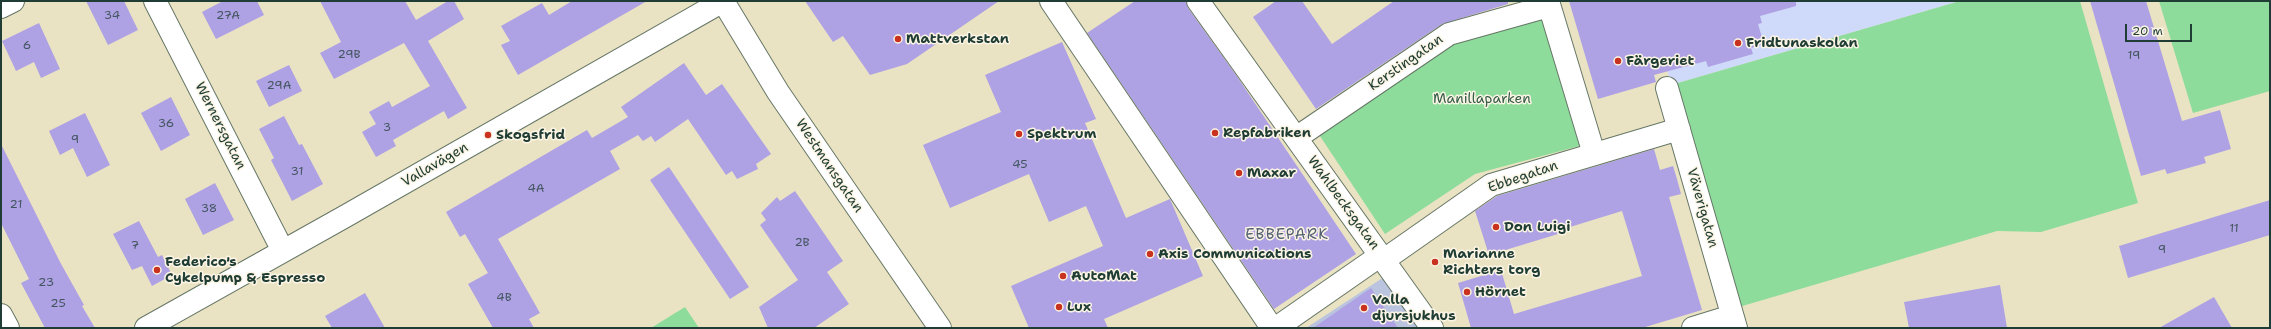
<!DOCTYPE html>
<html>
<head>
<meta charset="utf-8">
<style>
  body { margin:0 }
  #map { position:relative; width:2271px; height:329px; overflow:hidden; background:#eae3c3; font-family:"Shantell Sans",sans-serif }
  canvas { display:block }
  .frame { position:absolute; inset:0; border:2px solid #1f3d34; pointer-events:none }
  .scale { position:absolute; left:2125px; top:24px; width:67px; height:18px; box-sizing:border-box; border:2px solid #1f3d34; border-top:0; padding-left:5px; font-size:12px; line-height:14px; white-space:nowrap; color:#1f3d34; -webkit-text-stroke:3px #fcf5e5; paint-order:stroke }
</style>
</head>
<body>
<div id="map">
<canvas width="2271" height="329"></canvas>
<div class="frame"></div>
<div class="scale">20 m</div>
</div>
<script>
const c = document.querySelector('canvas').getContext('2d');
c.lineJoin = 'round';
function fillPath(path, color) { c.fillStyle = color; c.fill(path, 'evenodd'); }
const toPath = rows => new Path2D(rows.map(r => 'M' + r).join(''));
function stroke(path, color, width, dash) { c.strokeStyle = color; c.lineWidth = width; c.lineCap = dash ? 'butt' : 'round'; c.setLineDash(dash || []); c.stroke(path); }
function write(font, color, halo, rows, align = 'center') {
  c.font = font + ' "Shantell Sans",sans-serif'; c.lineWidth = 3; c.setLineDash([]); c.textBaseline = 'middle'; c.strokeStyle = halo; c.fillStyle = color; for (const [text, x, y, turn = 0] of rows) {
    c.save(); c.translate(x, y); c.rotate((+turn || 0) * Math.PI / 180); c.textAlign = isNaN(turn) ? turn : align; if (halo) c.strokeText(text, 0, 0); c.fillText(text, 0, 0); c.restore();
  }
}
fillPath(toPath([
  [1649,1,1960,1,1671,85]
]), '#cfdafa');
fillPath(toPath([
  [1384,277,1418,328,1306,328]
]), '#bac4de');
fillPath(toPath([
  [1960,1,2080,1,2138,203,2041,232,1997,231,1739,307,1671,85],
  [2159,1,2270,1,2270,91,2193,113],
  [1542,8,1583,145,1475,174,1385,234,1314,127,1449,34],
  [685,307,699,328,651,328]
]), '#8ddc9b');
fillPath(toPath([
  [86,1,124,1,138,30,108,45],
  [223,1,257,1,264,15,216,39,202,12],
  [320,1,405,1,416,20,448,1,454,1,464,19,428,41,467,108,448,119,444,111,393,140,396,146,376,157,362,132,376,124,369,112,389,101,392,107,430,86,404,43,334,79,320,53,341,42],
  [572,1,647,1,518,75,501,45,510,41,501,26,542,3,549,15],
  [805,1,999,1,907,64,870,75,843,36,833,42],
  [1135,1,1186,1,1188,8,1236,75,1356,254,1274,309,1087,33],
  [1276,1,1302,1,1332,44,1394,1,1508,1,1508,4,1442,24,1316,109,1253,17],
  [1569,1,1796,1,1796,6,1760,16,1762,23,1758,24,1764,44,1751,48,1753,54,1708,67,1706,61,1654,75,1656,82,1598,99],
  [2090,1,2146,1,2182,121,2220,110,2231,149,2204,157,2206,163,2167,174,2165,169,2141,176],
  [39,23,60,69,41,78,34,62,16,71,2,41],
  [1062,42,1096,119,1085,123,1126,218,1170,199,1203,276,1104,319,1108,328,1029,328,1011,286,1103,246,1086,206,1049,222,1029,174,950,208,923,145,1001,112,985,75],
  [684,63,706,95,722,84,771,154,756,164,758,169,737,179,732,171,726,175,688,119,655,142,651,136,643,141,638,135,610,151,620,169,498,239,540,313,529,319,534,328,493,328,468,284,488,273,465,234,460,237,446,212,587,130,592,138,628,117,621,107],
  [289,65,302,91,269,107,256,81],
  [171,97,190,135,161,151,141,113],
  [85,113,110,165,87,177,73,148,60,155,49,131],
  [284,116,299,145,302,144,323,184,292,201,271,160,274,158,259,129],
  [1,144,60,262,84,305,82,306,95,328,45,328,21,283,29,279,1,223],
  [1654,149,1660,170,1673,166,1677,179,1681,194,1669,197,1702,310,1642,328,1471,328,1458,283,1501,270,1514,314,1642,276,1622,211,1557,231,1558,234,1489,255,1475,211,1497,196],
  [669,167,749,287,730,299,650,180],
  [215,183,234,220,203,235,185,199],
  [795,191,843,261,827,272,849,304,814,328,768,328,759,307,798,280,760,225,766,220,761,213,777,197,780,201],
  [2270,200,2270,235,2128,278,2119,246],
  [139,221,158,257,162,255,172,275,152,286,142,266,132,270,113,234],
  [2000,285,2007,328,1909,328,1904,302],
  [1371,288,1398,328,1313,328],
  [365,293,385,328,332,328,325,316],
  [2214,297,2232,328,2159,328]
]), '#aea1e4');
const minor = toPath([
  [155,1,283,251],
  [723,1,778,92,940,328],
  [1051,1,1272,328],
  [1198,1,1432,328],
  [1548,1,1594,154],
  [1,7,13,1],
  [1667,88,1736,328],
  [1296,138,1449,34,1549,6],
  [1384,260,1491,185,1679,129],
  [1,315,8,328],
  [146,328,344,217,723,1],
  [1276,328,1381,255],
  [1693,328,1732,316]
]);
stroke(minor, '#676', 24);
stroke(minor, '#fff', 22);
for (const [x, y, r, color] of [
  [898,39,4,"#c8321e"],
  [1738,43,4,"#c8321e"],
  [1618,61,4,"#c8321e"],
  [1215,133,4,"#c8321e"],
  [1019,134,4,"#c8321e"],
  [488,135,4,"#c8321e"],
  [1239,173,4,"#c8321e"],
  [1496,227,4,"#c8321e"],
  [1150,254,4,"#c8321e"],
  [1435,262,4,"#c8321e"],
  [157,270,4,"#c8321e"],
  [1063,276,4,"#c8321e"],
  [1467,292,4,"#c8321e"],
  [1059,307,4,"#c8321e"],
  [1364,308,4,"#c8321e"]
]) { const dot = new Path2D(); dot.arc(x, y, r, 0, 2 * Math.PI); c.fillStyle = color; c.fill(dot); stroke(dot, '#fcf5e5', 1.5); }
write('12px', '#435660', null, [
  ["34",112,16],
  ["27A",228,16],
  ["6",27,46],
  ["29B",349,55],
  ["19",2134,56],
  ["29A",279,86],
  ["36",166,124],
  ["3",387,128],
  ["9",75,140],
  ["45",1020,165],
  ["31",297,172],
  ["4A",536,189],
  ["21",16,205],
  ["38",209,209],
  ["11",2234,229],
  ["2B",802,243],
  ["7",135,246],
  ["9",2162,250],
  ["23",46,283],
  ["4B",504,298],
  ["25",58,304]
]);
write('bold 14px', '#1f3d34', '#fcf5e5', [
  ["Mattverkstan",906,39],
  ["Fridtunaskolan",1746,43],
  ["Färgeriet",1626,61],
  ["Repfabriken",1223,133],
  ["Spektrum",1027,134],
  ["Skogsfrid",496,135],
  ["Maxar",1247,173],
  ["Don Luigi",1504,227],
  ["Axis Communications",1158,254],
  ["Marianne",1443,254],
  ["Richters torg",1443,270],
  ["Federico's",165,262],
  ["Cykelpump & Espresso",165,278],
  ["AutoMat",1071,276],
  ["Hörnet",1475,292],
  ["Valla",1372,300],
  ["djursjukhus",1372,316],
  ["Lux",1067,307]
], 'left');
write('14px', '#1f3d34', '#fcf5e5', [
  ["Kerstingatan",1406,63,-35],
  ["Wernersgatan",220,126,63],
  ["Vallavägen",435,165,-30],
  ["Westmansgatan",829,166,56],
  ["Ebbegatan",1523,177,-19],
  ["Wahlbecksgatan",1343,203,54],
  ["Väverigatan",1702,208,74]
]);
write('14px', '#355d49', '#fcf5e5', [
  ["Manillaparken",1482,99]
]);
c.letterSpacing = '1px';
write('15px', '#516072', '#fcf5e5', [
  ["EBBEPARK",1287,235]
]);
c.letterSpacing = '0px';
</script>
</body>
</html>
